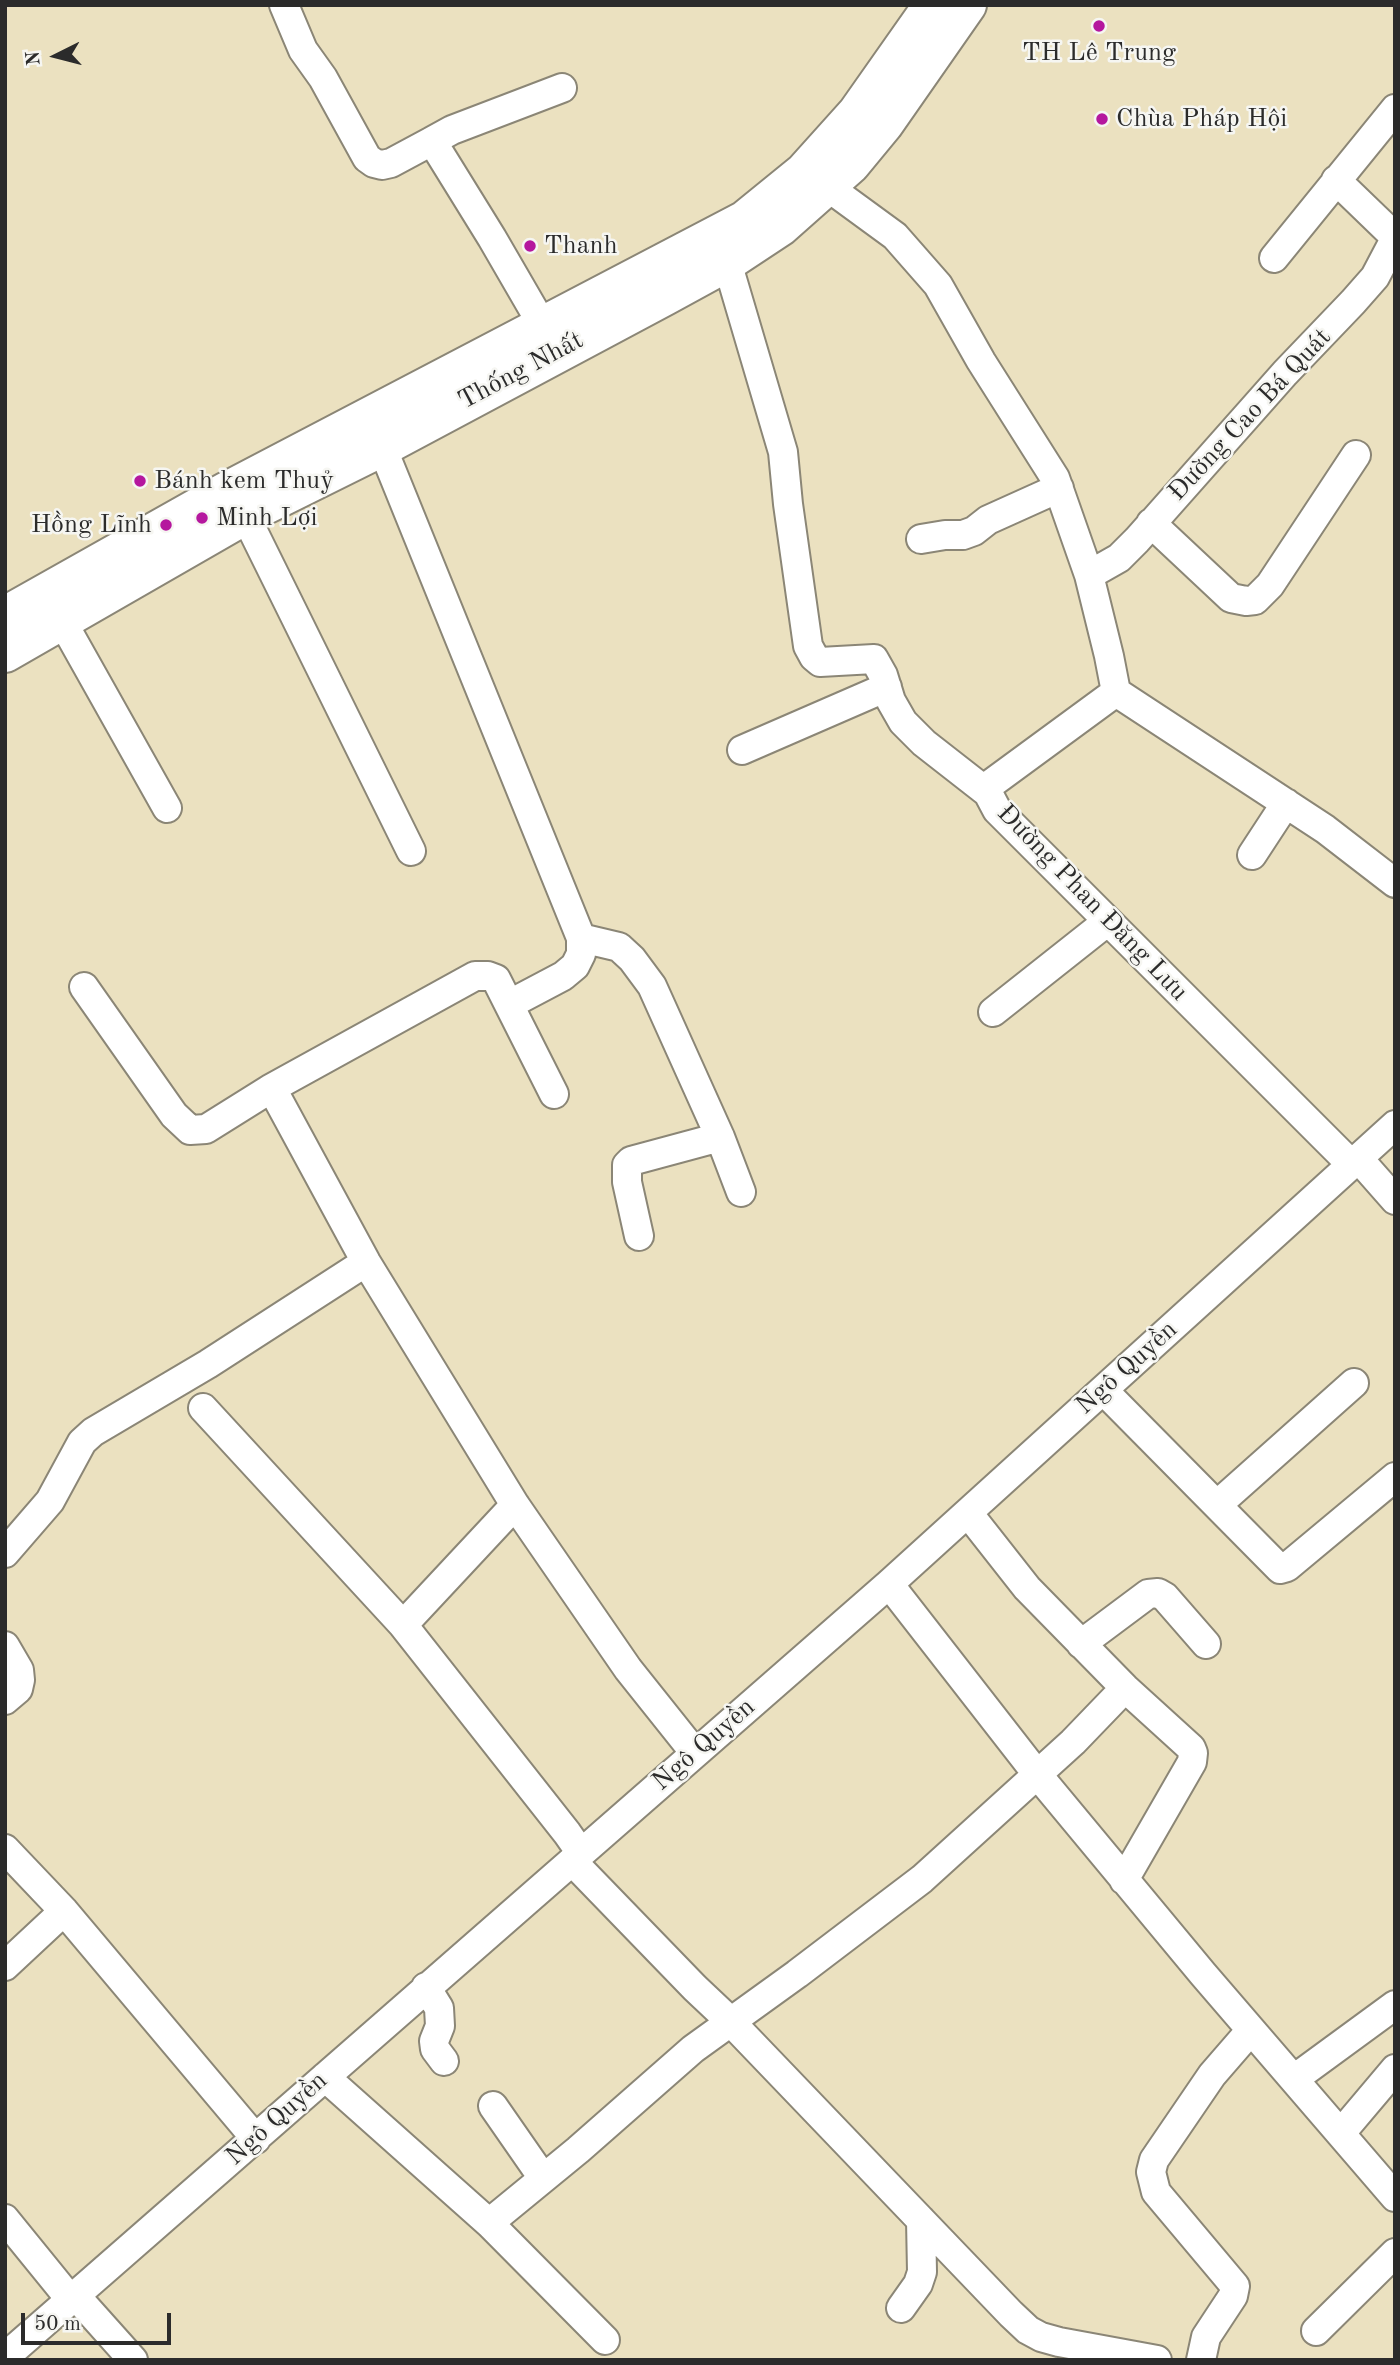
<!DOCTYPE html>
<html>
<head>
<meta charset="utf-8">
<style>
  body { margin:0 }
  #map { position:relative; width:1400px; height:2365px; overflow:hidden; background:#ebe1c0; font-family:"Old Standard TT",serif }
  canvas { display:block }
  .frame { position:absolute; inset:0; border:7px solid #2b2b2b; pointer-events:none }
  .north { position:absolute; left:21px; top:21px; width:70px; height:70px; -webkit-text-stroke:5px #f6f6f2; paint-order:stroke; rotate:264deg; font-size:19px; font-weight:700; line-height:28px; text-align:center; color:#2b2b2b }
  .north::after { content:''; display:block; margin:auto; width:24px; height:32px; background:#2b2b2b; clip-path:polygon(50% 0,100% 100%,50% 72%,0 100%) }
  .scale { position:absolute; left:21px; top:2313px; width:150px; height:32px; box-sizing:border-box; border:4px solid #2b2b2b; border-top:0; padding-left:9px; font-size:21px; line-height:24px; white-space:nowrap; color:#2b2b2b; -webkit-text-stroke:5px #f6f6f2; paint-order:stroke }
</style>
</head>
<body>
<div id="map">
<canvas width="1400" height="2365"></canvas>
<div class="frame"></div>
<div class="north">N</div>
<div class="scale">50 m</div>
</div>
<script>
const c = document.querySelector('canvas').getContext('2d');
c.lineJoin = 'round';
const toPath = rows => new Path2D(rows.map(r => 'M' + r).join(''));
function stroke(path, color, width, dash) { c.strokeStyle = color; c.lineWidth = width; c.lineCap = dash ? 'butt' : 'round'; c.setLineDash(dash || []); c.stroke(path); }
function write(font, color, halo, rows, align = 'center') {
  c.font = font + ' "Old Standard TT",serif'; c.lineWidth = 5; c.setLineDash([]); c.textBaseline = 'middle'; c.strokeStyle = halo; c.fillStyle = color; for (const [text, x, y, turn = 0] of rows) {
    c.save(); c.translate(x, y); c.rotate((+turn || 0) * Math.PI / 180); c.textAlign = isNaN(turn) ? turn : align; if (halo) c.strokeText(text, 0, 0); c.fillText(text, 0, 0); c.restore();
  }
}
const minor = toPath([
  [284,5,303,50,323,78,367,158,374,163,382,165,391,163,432,141],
  [1336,180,1395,237],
  [828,187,895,236,938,285,981,361,1055,478,1089,575,1109,656,1116,692,992,783,988,793,997,810,1351,1164],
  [1274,258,1395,109],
  [727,262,783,452,788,504,808,646,814,657,820,662,874,659,883,675,891,701,903,722,924,743,988,793],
  [543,326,492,238,432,141,452,130,562,88],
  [382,447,581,938,581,954,575,966,563,976,510,1004],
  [245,515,411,851],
  [1151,523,1231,598,1246,601,1255,600,1270,585,1356,455],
  [921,539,945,535,963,535,974,531,988,520,1059,488],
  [1089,575,1119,558,1137,540,1285,373,1353,302,1375,277,1395,239],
  [62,621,167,808],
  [1116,692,1325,829,1395,883],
  [742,750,887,687],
  [1252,855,1286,803],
  [581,938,619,947,632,959,652,986,720,1137,741,1192],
  [84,987,174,1115,190,1130,206,1129,270,1089],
  [993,1012,1108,921],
  [554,1094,496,979,488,976,475,976,270,1089,276,1096,366,1262,515,1505,628,1669,695,1753],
  [1358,1158,1395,1200],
  [639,1236,627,1182,627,1165,631,1161,720,1137],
  [1103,1390,1280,1569,1287,1567,1395,1477],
  [203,1408,403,1625,567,1833,581,1853],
  [1217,1505,1354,1383],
  [968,1513,1027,1588,1125,1688,1191,1748,1193,1753,1192,1762,1124,1880],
  [5,1553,50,1501,82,1442,93,1432,208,1364,366,1262],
  [889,1584,1037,1774,1203,1974,1395,2197],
  [403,1625,515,1505],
  [1081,1644,1148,1594,1158,1593,1165,1597,1206,1644],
  [5,1646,19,1670,20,1680,18,1689,5,1700],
  [5,1849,64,1911,256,2139],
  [572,1861,695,1988,730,2021,1011,2314,1028,2330,1041,2337,1059,2342,1157,2360],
  [5,1966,64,1911],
  [426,1987,439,2008,440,2026,434,2041,435,2049,444,2061],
  [325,2077,489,2223,605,2340],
  [1294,2079,1395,2005],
  [493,2106,543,2178],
  [1341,2133,1395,2069],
  [5,2219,70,2299],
  [489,2223,578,2150,693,2049,797,1974,922,1879,1073,1742,1125,1688],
  [74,2294,133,2360],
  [901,2308,918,2284,922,2272,921,2220],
  [1316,2331,1395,2253],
  [5,2357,889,1584,1395,1125],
  [1201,2360,1206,2337,1233,2296,1235,2286,1156,2192,1151,2172,1154,2160,1212,2075,1251,2030]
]);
const highway = toPath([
  [5,616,227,491,745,220,804,172,857,113,933,5],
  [5,653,245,515,382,447,665,296,727,262,780,227,851,164,884,124,967,5]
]);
stroke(minor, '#8b8676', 32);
stroke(highway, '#8b8676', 42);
stroke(minor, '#fff', 28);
stroke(highway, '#fff', 38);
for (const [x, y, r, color] of [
  [1099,26,7,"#b5179e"],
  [1102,119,7,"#b5179e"],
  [530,246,7,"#b5179e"],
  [140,481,7,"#b5179e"],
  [202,518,7,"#b5179e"],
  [166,525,7,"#b5179e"]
]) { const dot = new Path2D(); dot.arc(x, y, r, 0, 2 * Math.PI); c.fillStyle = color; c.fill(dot); stroke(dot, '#f6f6f2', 2.5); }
write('26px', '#2b2b2b', '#f6f6f2', [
  ["TH Lê Trung",1099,53,"center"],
  ["Chùa Pháp Hội",1116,119],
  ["Thanh",544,246],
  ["Bánh kem Thuỷ",154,481],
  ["Minh Lợi",216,518],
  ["Hồng Lĩnh",152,525,"right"]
], 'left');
write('26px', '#2b2b2b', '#f6f6f2', [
  ["Thống Nhất",521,371,-28],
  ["Đường Cao Bá Quát",1250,415,-47],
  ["Đường Phan Đăng Lưu",1092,903,46],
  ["Ngô Quyền",1127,1368,-42],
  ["Ngô Quyền",704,1745,-41],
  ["Ngô Quyền",277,2119,-42]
]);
</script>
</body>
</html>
